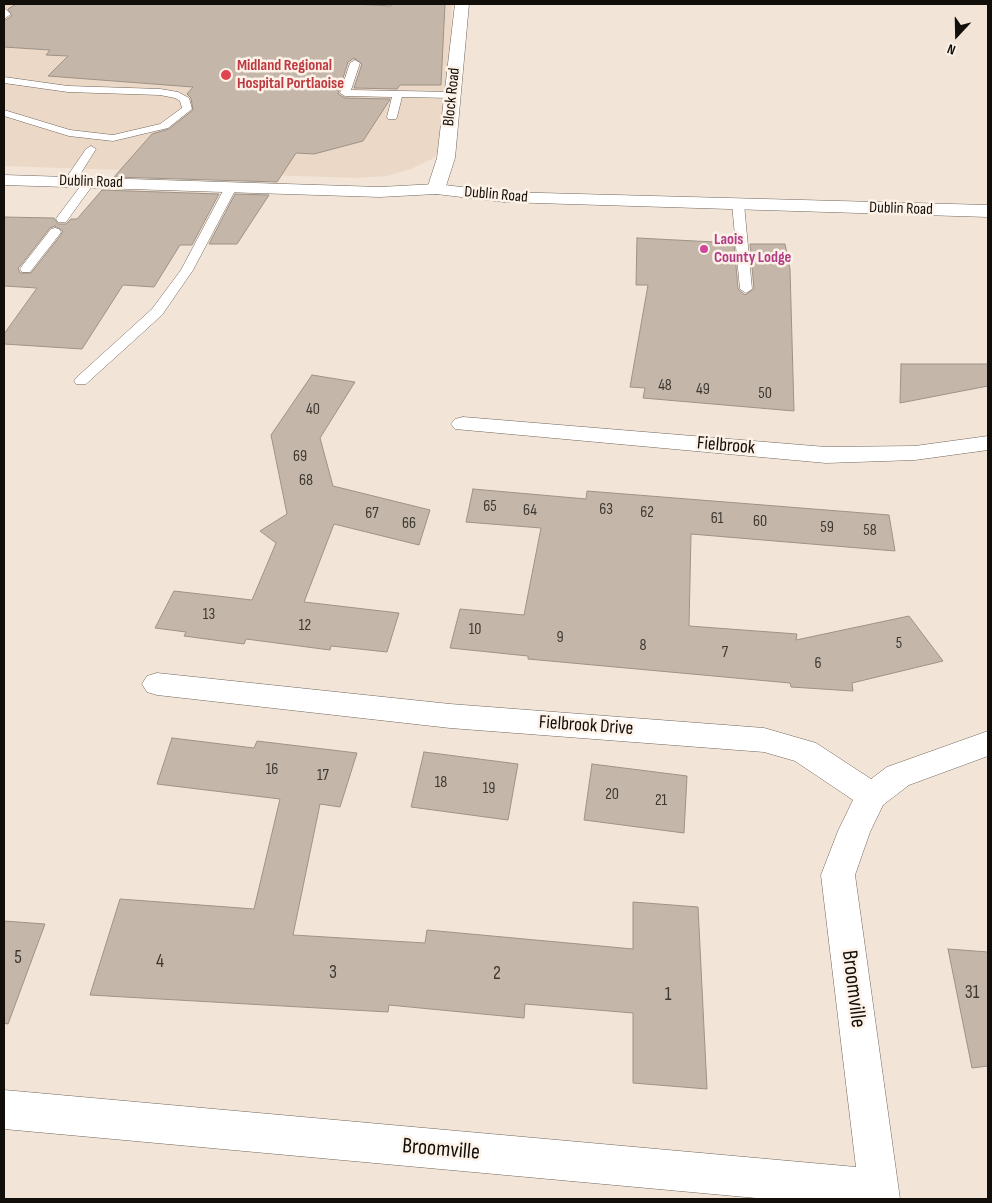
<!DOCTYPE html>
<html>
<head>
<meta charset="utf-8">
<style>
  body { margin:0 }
  #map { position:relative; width:992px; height:1203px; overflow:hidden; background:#f2e5d8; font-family:"Sofia Sans Condensed",sans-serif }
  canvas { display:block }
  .frame { position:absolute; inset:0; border:5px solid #120e09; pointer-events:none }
  .north { position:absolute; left:932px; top:10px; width:50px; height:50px; -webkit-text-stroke:4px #fdf2e8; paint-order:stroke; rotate:201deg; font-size:14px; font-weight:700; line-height:20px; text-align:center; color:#120e09 }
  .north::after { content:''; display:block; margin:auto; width:18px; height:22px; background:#120e09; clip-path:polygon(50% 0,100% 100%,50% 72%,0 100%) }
</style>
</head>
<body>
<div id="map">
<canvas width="992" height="1203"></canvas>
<div class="frame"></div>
<div class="north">N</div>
</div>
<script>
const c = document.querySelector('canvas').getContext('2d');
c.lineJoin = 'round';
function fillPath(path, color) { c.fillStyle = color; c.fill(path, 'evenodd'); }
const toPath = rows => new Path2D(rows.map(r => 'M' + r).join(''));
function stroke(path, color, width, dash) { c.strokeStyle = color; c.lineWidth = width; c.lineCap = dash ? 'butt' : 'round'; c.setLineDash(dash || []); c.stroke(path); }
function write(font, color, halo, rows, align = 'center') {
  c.font = font + ' "Sofia Sans Condensed",sans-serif'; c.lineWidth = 5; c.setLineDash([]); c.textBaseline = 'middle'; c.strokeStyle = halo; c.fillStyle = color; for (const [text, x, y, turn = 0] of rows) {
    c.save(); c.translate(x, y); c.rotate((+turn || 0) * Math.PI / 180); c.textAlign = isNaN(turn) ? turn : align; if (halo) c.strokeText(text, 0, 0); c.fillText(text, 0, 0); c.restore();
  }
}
fillPath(toPath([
  [4,4,452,4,446,147,432,159,411,169,387,176,356,178,4,166]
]), '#ecd8c6');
const building = toPath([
  [16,4,354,4,391,6,392,4,445,4,441,85,400,85,397,89,354,88,362,64,354,58,348,62,338,94,345,98,390,99,389,101,363,141,314,154,296,153,277,182,114,177,152,134,169,129,193,110,191,98,187,94,193,87,48,76,68,56,46,55,50,50,4,47,4,21,12,16,8,9,16,4],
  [102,190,219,194,192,245,180,245,154,287,123,285,82,349,4,344,4,334,37,288,4,286,4,217,54,218,58,224,66,224,71,219,77,219,102,190],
  [55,226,63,231,60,236,31,273,20,273,18,268,21,265,50,228,55,226],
  [235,194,269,195,237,244,209,244,235,194],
  [637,238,734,243,738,289,745,295,754,289,750,244,785,244,790,269,794,411,643,398,645,388,630,387,648,285,636,285,637,238],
  [901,364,988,364,988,386,900,403,901,364],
  [312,375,355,382,320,438,333,486,430,510,419,545,334,524,304,602,399,613,387,652,331,646,330,650,246,639,244,644,184,636,186,632,155,628,174,591,252,600,276,543,260,531,287,514,271,435,312,375],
  [473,489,586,499,587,491,889,515,895,551,691,534,689,626,797,634,796,640,909,616,943,661,852,683,853,691,791,687,790,683,528,659,528,656,450,648,460,609,524,615,541,528,466,522,473,489],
  [172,738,254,748,257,741,357,753,340,807,320,804,293,935,425,943,427,930,633,949,633,902,698,907,707,1089,633,1083,633,1013,525,1004,524,1018,389,1005,388,1012,90,995,120,899,254,909,280,799,157,784,172,738],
  [424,752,518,764,508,820,411,807,424,752],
  [592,764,687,776,684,833,584,820,592,764],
  [4,921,45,924,8,1024,4,1023,4,921],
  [948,949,988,952,988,1066,972,1068,948,949]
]);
fillPath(building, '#c4b7aa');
stroke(building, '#9e9286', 1);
const service = toPath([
  [4,8,11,14,4,19,4,8],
  [355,60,360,63,351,90,452,92,457,95,452,98,402,97,397,117,396,119,388,119,387,117,392,97,345,96,340,93,350,63,355,60],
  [4,77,68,86,160,89,178,92,189,98,192,109,168,128,113,141,69,136,4,116,4,110,70,130,113,135,160,124,182,108,180,101,175,98,160,95,68,92,4,83,4,77],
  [91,146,96,149,76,181,74,183,66,183,64,181,86,149,91,146],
  [89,179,95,182,66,222,58,222,56,219,58,216,85,180,89,179],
  [231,184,237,187,193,270,162,315,86,384,76,384,74,381,76,378,152,309,181,270,225,187,231,184],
  [738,200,744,204,752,289,746,293,740,289,732,204,738,200],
  [55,228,59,229,61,232,59,235,30,272,22,272,20,269,22,266,51,229,55,228]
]);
const minor = toPath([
  [463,417,826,447,915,446,988,436,988,450,915,460,826,463,455,429,451,424,455,419,463,417],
  [157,673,450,704,764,728,816,743,871,779,887,767,988,731,988,756,909,785,883,805,870,832,855,875,900,1199,767,1199,4,1129,4,1090,856,1167,821,875,838,831,853,800,795,761,764,752,450,728,157,695,147,692,142,684,147,676,157,673]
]);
const tertiary = toPath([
  [455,4,469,4,455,158,445,189,442,193,436,194,430,193,427,189,437,158,455,4]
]);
const secondary = toPath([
  [4,175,380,187,436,184,504,192,988,205,988,217,504,202,436,194,380,197,4,185,4,175]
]);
stroke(service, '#72665b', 1);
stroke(minor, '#72665b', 1);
stroke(tertiary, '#72665b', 1);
stroke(secondary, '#72665b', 1);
fillPath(service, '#fff');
fillPath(minor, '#fff');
fillPath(tertiary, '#fff');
fillPath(secondary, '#fff');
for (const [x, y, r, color] of [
  [226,75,6,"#e0444e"],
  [704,249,5,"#d1479c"]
]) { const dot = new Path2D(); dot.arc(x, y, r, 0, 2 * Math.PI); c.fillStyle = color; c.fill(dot); stroke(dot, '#fdf2e8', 2); }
write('bold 16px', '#be3a42', '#fdf2e8', [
  ["Midland Regional",237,66],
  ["Hospital Portlaoise",237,84]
], 'left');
write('16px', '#120e09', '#fdf2e8', [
  ["Block Road",452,97,-84],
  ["Dublin Road",91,182,2],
  ["Dublin Road",496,195,5],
  ["Dublin Road",901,209,2]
]);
write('bold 16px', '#b23c85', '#fdf2e8', [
  ["Laois",714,240],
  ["County Lodge",714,258]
], 'left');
write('16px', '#3e3831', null, [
  ["48",665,386],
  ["49",703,390],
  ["50",765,394],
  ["40",313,410],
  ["69",300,457],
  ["68",306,481],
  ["65",490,507],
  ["63",606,510],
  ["64",530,511],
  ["62",647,513],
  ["67",372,514],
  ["61",717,519],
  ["60",760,522],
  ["66",409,524],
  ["59",827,528],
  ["58",870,531],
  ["13",209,615],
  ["12",305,626],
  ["10",475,630],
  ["9",560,638],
  ["5",899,644],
  ["8",643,646],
  ["7",725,653],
  ["6",818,664],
  ["16",272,770],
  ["17",323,776],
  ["18",441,783],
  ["19",489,789],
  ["20",612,795],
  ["21",661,801]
]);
write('19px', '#120e09', '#fdf2e8', [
  ["Fielbrook",726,446,5],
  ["Fielbrook Drive",586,726,4]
]);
write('19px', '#3e3831', null, [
  ["5",18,958],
  ["4",160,962],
  ["3",333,973],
  ["2",497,974],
  ["31",972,993],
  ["1",668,995]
]);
write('22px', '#120e09', '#fdf2e8', [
  ["Broomville",853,989,83],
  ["Broomville",441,1150,5]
]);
</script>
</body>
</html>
